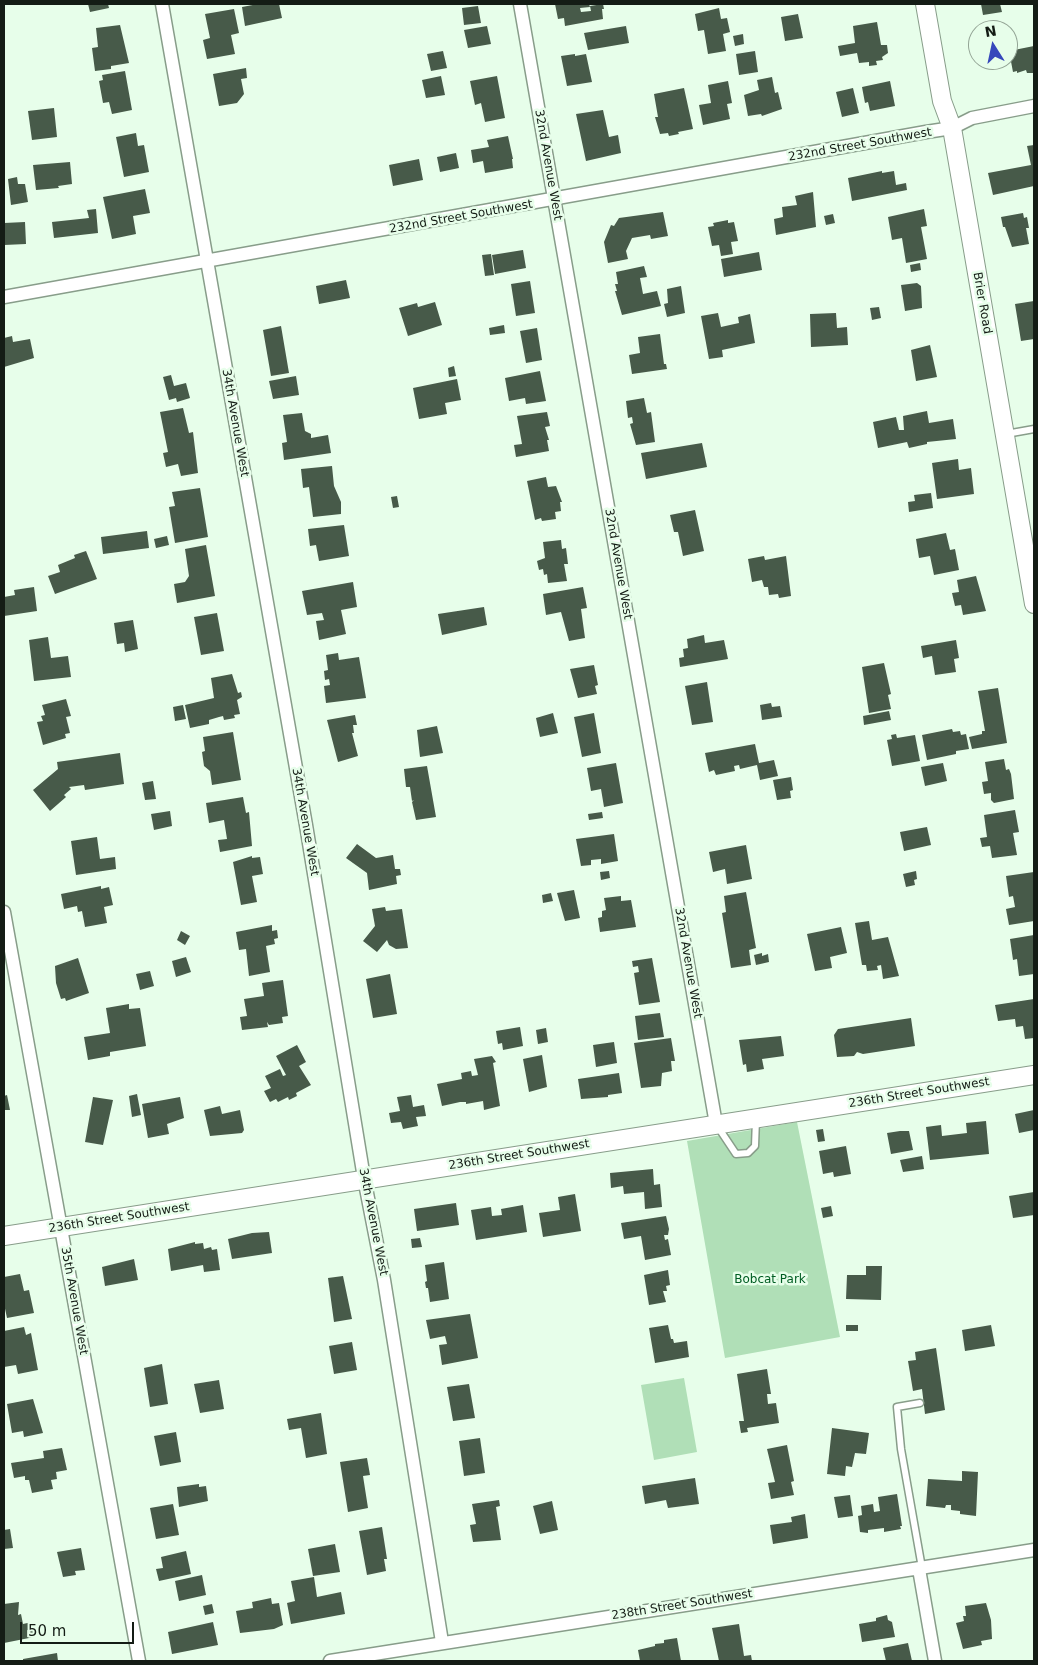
<!DOCTYPE html>
<html>
<head>
<meta charset="utf-8">
<style>
  body { margin:0 }
  #map { position:relative; width:1038px; height:1665px; overflow:hidden; background:#e7feea; font-family:"DejaVu Sans",sans-serif }
  canvas { display:block }
  .frame { position:absolute; inset:0; border:5px solid #141c15; pointer-events:none }
  .north { position:absolute; left:968px; top:20px; width:50px; height:50px; box-sizing:border-box; background:#e7feea; border:1px solid #93a495; border-radius:50%; rotate:350deg; font-size:14px; font-weight:700; line-height:20px; text-align:center; color:#141c15 }
  .north::after { content:''; display:block; margin:auto; width:18px; height:22px; background:#3648bb; clip-path:polygon(50% 0,100% 100%,50% 72%,0 100%) }
  .scale { position:absolute; left:20px; top:1622px; width:114px; height:22px; box-sizing:border-box; border:2px solid #141c15; border-top:0; padding-left:6px; font-size:15px; line-height:18px; white-space:nowrap; color:#141c15; -webkit-text-stroke:4px #e7feea; paint-order:stroke }
</style>
</head>
<body>
<div id="map">
<canvas width="1038" height="1665"></canvas>
<div class="frame"></div>
<div class="north">N</div>
<div class="scale">50 m</div>
</div>
<script>
const c = document.querySelector('canvas').getContext('2d');
c.lineJoin = 'round';
function fillPath(path, color) { c.fillStyle = color; c.fill(path, 'evenodd'); }
const toPath = rows => new Path2D(rows.map(r => 'M' + r).join(''));
function stroke(path, color, width, dash) { c.strokeStyle = color; c.lineWidth = width; c.lineCap = dash ? 'butt' : 'round'; c.setLineDash(dash || []); c.stroke(path); }
function write(font, color, halo, rows, align = 'center') {
  c.font = font + ' "DejaVu Sans",sans-serif'; c.lineWidth = 5; c.setLineDash([]); c.textBaseline = 'middle'; c.strokeStyle = halo; c.fillStyle = color; for (const [text, x, y, turn = 0] of rows) {
    c.save(); c.translate(x, y); c.rotate((+turn || 0) * Math.PI / 180); c.textAlign = isNaN(turn) ? turn : align; if (halo) c.strokeText(text, 0, 0); c.fillText(text, 0, 0); c.restore();
  }
}
fillPath(toPath([
  [797,1122,840,1337,725,1358,687,1141],
  [684,1378,697,1452,654,1460,641,1385]
]), '#b0dfb7');
fillPath(toPath([
  [88,4,108,4,109,8,90,12],
  [258,4,279,4,282,18,245,26,242,7],
  [555,4,589,4,590,7,580,8,581,12,591,11,590,6,603,4,604,9,602,9,603,19,565,26,564,18,558,19],
  [981,4,1000,4,1002,12,983,15],
  [478,6,481,23,464,25,462,8],
  [719,8,721,19,727,18,730,32,723,34,726,51,708,54,704,30,698,31,695,14],
  [234,9,239,33,231,35,235,54,207,59,203,40,210,38,205,14],
  [798,14,803,38,785,41,781,17],
  [877,22,881,45,887,45,888,53,882,57,883,60,876,61,877,65,869,66,869,62,859,63,857,53,840,56,838,46,855,43,853,26],
  [120,25,129,63,111,66,111,69,95,71,92,48,98,47,96,28],
  [487,26,491,44,468,48,464,30],
  [626,26,629,43,588,50,584,33],
  [743,34,744,44,735,46,733,36],
  [1034,46,1034,73,1027,73,1026,70,1017,73,1017,71,1013,72,1009,51],
  [443,51,447,68,431,71,427,54],
  [755,51,758,72,739,75,736,54],
  [575,54,575,56,586,54,592,82,567,86,561,56],
  [246,68,247,78,241,79,244,94,237,103,219,106,213,74],
  [125,71,132,110,112,114,109,102,103,103,99,81,103,80,102,75],
  [441,76,445,95,426,98,422,80],
  [497,76,505,118,485,122,481,103,475,105,470,81],
  [772,77,775,93,778,92,782,109,762,116,761,114,748,116,744,95,759,90,757,80],
  [728,81,732,103,727,104,730,119,703,125,699,105,711,103,708,85],
  [890,81,895,106,870,111,868,102,865,103,862,87],
  [684,88,693,129,678,132,679,134,669,136,668,133,660,134,655,117,658,117,654,94],
  [853,88,859,113,842,117,836,92],
  [54,108,57,137,32,140,28,111],
  [603,110,609,137,618,135,621,153,586,161,576,114],
  [136,133,138,146,144,145,149,172,124,177,116,137],
  [508,136,513,159,512,159,513,168,485,173,483,161,473,163,471,150,489,147,487,140],
  [1034,145,1034,186,993,195,988,173,1031,165,1027,146],
  [456,153,459,168,440,172,437,157],
  [419,159,423,180,393,186,389,165],
  [70,162,72,184,58,186,59,188,36,190,33,165],
  [882,171,882,173,894,171,896,185,906,183,907,190,852,201,848,178],
  [17,177,18,184,25,184,28,202,11,205,8,179],
  [145,189,150,213,133,216,136,234,112,239,103,197],
  [813,192,816,227,776,235,774,219,783,217,782,207,797,205,795,196],
  [96,209,98,233,54,238,52,222,89,218,87,210],
  [924,209,927,226,921,227,927,259,906,263,902,238,892,240,888,217],
  [663,212,668,236,651,239,650,235,632,238,626,251,628,259,608,263,604,242,611,225,614,226,619,218],
  [1023,213,1024,218,1027,217,1029,228,1026,228,1029,244,1012,247,1005,227,1003,227,1001,217],
  [833,214,835,223,826,225,824,216],
  [728,220,728,223,734,222,738,241,731,242,733,254,721,256,719,245,712,246,708,227,714,226,713,223],
  [25,222,26,244,4,245,4,223],
  [523,250,526,268,495,274,492,255],
  [759,252,762,270,724,277,721,259],
  [491,254,494,275,485,276,482,255],
  [920,263,921,270,911,272,910,265],
  [644,266,647,277,640,278,643,294,657,291,661,306,622,315,615,291,617,291,615,284,618,284,616,272],
  [346,280,350,298,319,304,316,286],
  [530,281,535,313,516,316,511,284],
  [917,283,921,286,922,308,905,311,901,285],
  [681,286,685,313,667,317,664,304,668,303,667,289],
  [1034,301,1034,339,1021,341,1015,304],
  [435,302,442,325,408,336,399,308,417,303,418,307],
  [879,307,881,318,872,320,870,308],
  [718,313,721,327,739,323,738,317,750,314,755,343,722,350,723,357,709,359,701,316],
  [836,313,837,328,847,327,848,345,811,347,810,314],
  [504,325,505,333,490,335,489,328],
  [281,326,289,373,271,376,263,330],
  [537,328,542,360,526,363,520,331],
  [660,334,664,364,666,364,667,369,632,374,629,355,640,353,638,337],
  [12,336,13,342,30,339,34,358,4,367,4,338],
  [930,345,937,377,916,381,911,350],
  [454,366,456,376,449,377,448,368],
  [540,371,546,401,526,404,525,398,509,401,505,378],
  [171,375,174,386,186,383,190,398,177,402,176,398,169,400,163,377],
  [296,376,299,395,273,399,269,381],
  [457,379,461,400,445,403,447,414,419,419,413,388],
  [644,398,647,413,651,412,655,442,636,445,630,424,633,423,632,417,628,418,626,401],
  [183,408,189,433,193,432,198,473,181,476,178,464,166,467,163,453,168,452,160,412],
  [927,411,929,423,953,419,956,439,927,442,927,444,909,448,907,442,878,448,873,422,896,417,899,430,904,430,903,416],
  [547,412,550,426,545,427,549,440,547,440,549,451,516,457,514,445,522,444,517,416],
  [302,413,305,431,311,434,311,438,328,435,331,453,284,460,282,443,287,442,283,415],
  [702,443,707,467,646,479,641,453],
  [958,459,959,470,971,468,974,494,937,499,932,463],
  [332,466,334,486,341,502,341,514,313,517,309,487,303,488,301,469],
  [546,477,548,487,556,486,562,502,560,502,561,511,555,512,556,519,542,521,541,518,535,520,527,481],
  [200,488,208,537,175,543,169,507,175,506,172,492],
  [931,493,933,508,909,512,908,502,915,501,914,495],
  [397,496,399,507,393,508,391,497],
  [695,510,704,551,683,556,678,532,674,532,670,515],
  [344,525,349,556,319,561,316,545,310,546,308,529],
  [147,531,149,548,103,554,101,537],
  [946,533,950,550,955,549,959,570,934,575,930,556,919,558,916,539],
  [167,536,169,545,156,548,154,539],
  [561,540,562,549,566,548,568,564,564,564,567,581,548,583,547,574,544,575,543,569,539,570,537,561,545,558,543,542],
  [206,545,215,596,177,603,174,584,185,582,189,576,185,549],
  [86,551,97,579,55,594,48,576,60,572,58,565,75,558,74,555],
  [764,556,765,560,786,556,791,596,779,598,778,594,769,595,768,587,764,587,762,580,752,582,748,559],
  [976,576,986,611,963,615,961,605,955,606,952,593,959,592,957,580],
  [353,582,357,607,341,610,346,634,319,640,316,621,324,620,322,613,307,615,302,591],
  [34,587,37,611,4,616,4,597,15,595,14,590],
  [583,587,587,608,581,609,585,638,569,641,561,612,546,615,543,594],
  [484,607,487,625,442,635,438,614],
  [217,613,224,651,201,655,194,617],
  [133,620,138,649,125,652,124,643,117,644,114,623],
  [704,635,705,643,724,640,728,659,680,667,679,658,684,657,683,649,688,648,687,639],
  [48,637,51,658,68,656,71,677,34,681,29,640],
  [956,640,959,658,954,659,956,672,935,675,932,656,923,658,921,646],
  [338,653,339,660,359,657,366,698,326,703,324,686,330,685,329,679,325,680,324,671,328,670,326,655],
  [884,663,891,694,888,695,891,709,869,713,862,667],
  [594,665,598,685,595,686,597,694,578,698,570,669],
  [232,674,238,693,241,692,242,697,237,700,240,714,234,715,235,718,224,720,223,716,219,717,209,720,209,724,190,728,185,705,214,698,211,678],
  [707,682,713,722,692,725,685,686],
  [998,688,1007,743,972,749,969,737,982,734,982,731,985,731,978,691],
  [66,699,71,716,66,717,70,733,65,734,66,738,43,745,37,722,43,721,41,716,45,715,42,705],
  [771,703,772,707,780,706,782,717,762,720,760,705],
  [183,705,186,719,175,721,173,707],
  [889,711,891,720,864,725,863,716],
  [553,713,558,733,540,737,536,718],
  [594,713,601,753,582,757,574,717],
  [355,715,357,725,353,725,354,733,352,733,358,756,338,762,327,720],
  [437,726,443,753,420,757,417,730],
  [952,729,953,732,960,731,961,735,966,734,969,749,956,751,956,754,927,760,922,735],
  [233,732,241,780,212,785,210,771,204,766,202,752,205,751,203,737],
  [896,734,897,738,915,735,920,761,892,766,887,740,892,739,891,735],
  [755,744,759,763,774,760,778,776,760,780,757,765,740,769,739,765,734,766,735,771,716,775,714,770,709,772,705,753],
  [120,753,124,784,85,790,84,785,69,787,71,789,64,795,66,797,50,811,33,790,58,769,57,762],
  [1004,759,1006,770,1009,769,1011,774,1014,799,994,803,991,800,991,793,984,794,982,782,988,781,985,762],
  [616,763,623,803,604,807,601,789,591,791,587,768],
  [943,763,947,781,925,786,921,767],
  [427,766,436,817,416,820,412,802,414,800,412,801,410,787,406,787,404,769],
  [791,777,793,790,790,791,791,798,777,800,773,780],
  [153,781,156,799,145,800,142,783],
  [243,797,246,813,249,812,252,846,220,852,218,840,227,839,224,820,209,823,206,803],
  [1015,810,1019,832,1013,833,1017,855,992,858,990,846,982,847,980,838,987,837,984,815],
  [170,811,172,826,154,830,151,814],
  [602,812,603,818,589,820,588,814],
  [927,827,931,845,904,851,900,832],
  [614,834,618,861,601,864,601,859,591,860,591,865,581,866,576,839],
  [97,837,100,859,115,857,116,869,76,875,71,841],
  [357,844,376,858,393,855,395,869,400,869,401,875,396,876,397,884,369,890,367,873,346,858],
  [746,845,752,879,727,884,725,869,713,872,709,852],
  [252,856,252,858,260,857,263,874,252,876,257,902,241,905,233,862],
  [609,871,610,878,601,880,600,872],
  [916,871,917,879,914,880,915,885,906,887,903,874],
  [1034,872,1034,921,1009,925,1006,909,1015,907,1013,896,1009,897,1006,876],
  [101,886,101,889,109,887,113,905,104,907,107,923,85,927,82,911,78,912,77,906,64,909,61,894],
  [574,890,580,918,565,921,557,893],
  [746,892,756,948,749,950,751,965,731,968,722,913,726,912,724,896],
  [551,893,553,901,543,903,542,895],
  [621,896,621,901,631,900,636,927,600,932,598,918,602,917,602,911,606,910,604,898],
  [385,907,386,911,402,909,408,948,396,949,389,945,387,940,377,952,363,941,375,926,372,909],
  [869,921,872,940,888,937,899,976,883,979,881,965,877,966,878,970,867,971,866,965,862,965,855,923],
  [272,925,272,931,277,930,278,938,274,939,275,944,266,946,270,972,249,976,246,949,239,950,236,932],
  [841,927,847,953,830,957,832,968,815,971,807,934],
  [181,931,190,936,185,945,177,940],
  [1034,935,1034,974,1019,976,1017,959,1013,960,1010,939],
  [762,953,762,956,768,954,769,962,756,965,754,955],
  [186,957,191,972,176,977,172,961],
  [78,958,89,993,66,1001,65,998,61,999,56,983,55,966],
  [652,958,660,1002,639,1005,634,973,639,972,638,966,633,967,632,961],
  [150,971,154,986,140,990,136,974],
  [390,974,397,1014,373,1018,366,979],
  [283,980,288,1016,282,1017,283,1023,269,1025,267,1022,268,1027,242,1030,240,1017,247,1016,244,999,264,996,262,983],
  [1034,999,1034,1038,1025,1039,1023,1026,1016,1027,1015,1019,998,1021,995,1005],
  [129,1004,129,1009,140,1008,146,1046,110,1052,110,1056,88,1060,84,1037,110,1033,106,1008],
  [660,1013,664,1037,638,1040,635,1016],
  [911,1018,915,1046,863,1054,857,1052,854,1056,837,1057,834,1035,838,1029],
  [520,1027,523,1046,503,1050,502,1043,498,1044,496,1031],
  [546,1028,548,1042,538,1044,536,1030],
  [781,1036,784,1056,762,1059,764,1069,747,1072,746,1064,743,1065,739,1040],
  [671,1038,675,1061,671,1061,672,1071,662,1073,661,1086,641,1088,634,1043],
  [614,1042,617,1063,596,1067,593,1045],
  [297,1045,306,1062,299,1066,311,1085,296,1093,297,1096,289,1100,288,1097,278,1102,276,1099,270,1102,264,1091,271,1088,265,1076,280,1069,283,1076,286,1075,276,1056],
  [542,1055,547,1087,529,1092,523,1059],
  [492,1056,496,1062,493,1063,500,1106,484,1110,483,1101,466,1104,466,1102,460,1102,442,1106,437,1084,462,1079,461,1073,471,1071,472,1076,478,1075,474,1059],
  [619,1073,622,1093,608,1095,608,1097,581,1099,578,1079],
  [137,1094,141,1115,132,1117,129,1096],
  [7,1095,10,1110,4,1110,4,1096],
  [411,1095,413,1107,424,1105,426,1116,416,1117,418,1126,403,1129,401,1122,391,1123,389,1113,400,1111,397,1097],
  [93,1097,113,1100,103,1145,85,1142],
  [180,1097,184,1118,167,1124,169,1134,148,1138,142,1104],
  [220,1106,222,1114,240,1110,244,1130,242,1133,210,1136,204,1110],
  [1034,1110,1034,1130,1019,1133,1015,1114],
  [986,1121,989,1154,930,1160,926,1127,941,1125,942,1136,967,1133,966,1123],
  [823,1129,825,1141,818,1142,816,1130],
  [900,1131,909,1131,913,1150,891,1154,887,1133],
  [846,1146,851,1174,834,1177,833,1172,823,1174,819,1151],
  [922,1156,924,1169,903,1172,900,1160],
  [653,1169,654,1185,660,1184,662,1207,645,1209,644,1192,624,1194,623,1186,611,1188,610,1173],
  [1034,1192,1034,1215,1013,1218,1009,1196],
  [575,1194,581,1231,543,1237,539,1213,560,1210,558,1197],
  [456,1203,459,1225,417,1231,414,1209],
  [523,1205,527,1232,476,1240,471,1210,491,1207,492,1216,502,1215,501,1209],
  [831,1206,833,1216,823,1218,821,1208],
  [666,1216,669,1229,668,1235,664,1235,665,1240,668,1239,671,1255,645,1260,641,1236,624,1239,621,1223],
  [269,1232,272,1253,232,1259,228,1239,252,1233],
  [420,1238,422,1247,412,1248,411,1239],
  [195,1242,195,1244,203,1243,204,1249,211,1247,212,1250,217,1249,220,1270,204,1272,203,1265,171,1271,168,1249],
  [134,1259,138,1280,105,1286,102,1267],
  [444,1262,449,1299,430,1302,428,1288,426,1288,425,1282,427,1281,425,1265],
  [866,1266,882,1266,881,1300,846,1299,847,1275,866,1275],
  [668,1270,670,1285,666,1286,667,1291,663,1291,666,1302,649,1305,644,1275],
  [20,1274,24,1291,29,1290,34,1313,7,1318,4,1304,4,1277],
  [343,1276,352,1319,334,1322,328,1278],
  [470,1314,478,1358,442,1365,439,1345,447,1344,445,1336,430,1339,426,1320],
  [668,1325,671,1339,673,1339,674,1343,687,1341,689,1357,655,1363,649,1328],
  [846,1325,858,1325,858,1331,846,1331],
  [991,1325,995,1346,965,1351,962,1330],
  [24,1327,26,1335,31,1333,38,1370,18,1374,16,1365,4,1367,4,1331],
  [352,1342,357,1370,334,1374,329,1346],
  [936,1348,945,1410,925,1414,922,1389,913,1391,908,1361,916,1360,915,1352],
  [162,1364,168,1404,150,1407,144,1368],
  [767,1369,771,1394,767,1394,768,1404,776,1403,779,1423,747,1428,748,1432,741,1433,739,1421,744,1421,737,1374],
  [219,1380,224,1409,200,1413,194,1384],
  [469,1384,475,1418,453,1421,447,1387],
  [33,1399,43,1433,24,1437,23,1431,12,1433,7,1404],
  [321,1413,327,1454,306,1458,301,1428,289,1430,287,1419],
  [832,1428,869,1433,866,1454,855,1453,852,1467,846,1466,845,1476,827,1474],
  [176,1432,181,1462,160,1466,154,1436],
  [480,1438,485,1473,464,1476,459,1441],
  [787,1445,794,1481,791,1482,794,1495,771,1499,768,1483,775,1482,767,1449],
  [62,1448,67,1470,56,1472,57,1479,51,1480,53,1489,32,1493,29,1480,25,1480,25,1476,14,1478,11,1463,44,1458,43,1451],
  [367,1458,370,1475,363,1476,368,1508,348,1512,340,1462],
  [962,1471,978,1472,976,1516,960,1514,960,1511,951,1510,951,1505,946,1505,945,1508,926,1506,928,1479,962,1481],
  [695,1478,699,1504,668,1508,666,1500,645,1504,642,1486],
  [199,1484,199,1487,206,1486,208,1501,179,1507,177,1487],
  [897,1494,902,1526,900,1526,901,1529,884,1532,884,1528,868,1530,868,1533,860,1532,858,1516,862,1515,861,1506,873,1504,874,1512,880,1511,878,1497],
  [850,1495,853,1516,838,1518,834,1497],
  [499,1500,500,1506,496,1507,501,1540,473,1542,470,1525,476,1524,472,1504],
  [552,1501,558,1530,540,1534,533,1506],
  [173,1504,179,1535,156,1539,150,1508],
  [805,1514,808,1538,773,1544,770,1525,792,1522,791,1517],
  [382,1527,387,1559,384,1559,386,1571,367,1575,359,1531],
  [10,1529,13,1548,4,1549,4,1530],
  [335,1544,340,1572,313,1576,308,1549],
  [81,1548,85,1570,75,1571,76,1575,63,1577,57,1552],
  [186,1551,191,1574,159,1581,156,1569,163,1568,161,1557],
  [202,1575,206,1595,179,1601,175,1581],
  [314,1577,317,1597,341,1592,345,1614,291,1624,287,1603,295,1601,291,1581],
  [271,1598,272,1604,279,1603,283,1625,274,1629,240,1633,236,1611,253,1608,252,1602],
  [19,1602,18,1615,21,1614,23,1624,32,1622,34,1637,4,1643,4,1604],
  [986,1603,991,1620,992,1639,981,1641,982,1645,963,1649,956,1623,964,1621,963,1616,966,1616,965,1606],
  [212,1604,214,1613,205,1615,203,1606],
  [887,1615,888,1620,892,1622,895,1637,862,1642,859,1624,876,1621,876,1618],
  [213,1622,218,1645,172,1654,168,1632],
  [739,1624,744,1656,751,1655,752,1661,719,1661,712,1628],
  [677,1638,681,1661,640,1661,638,1650,655,1646,655,1644,664,1643,664,1640],
  [908,1643,912,1661,886,1661,883,1648],
  [57,1653,58,1661,23,1661,23,1659]
]), '#475a49');
const lane = toPath([
  [1006,434,1034,429],
  [718,1127,736,1154,748,1153,755,1146,756,1119],
  [920,1403,897,1407,901,1449,922,1568]
]);
const street = toPath([
  [162,4,306,825,364,1178,384,1280,442,1642],
  [520,4,716,1124],
  [4,297,926,132,952,128,972,118,1034,106],
  [4,912,139,1661],
  [919,1569,935,1661],
  [330,1661,1034,1550]
]);
const secondary = toPath([
  [925,4,942,101,952,128,1034,604],
  [4,1236,1034,1075]
]);
stroke(lane, '#889d8a', 9);
stroke(street, '#889d8a', 15);
stroke(secondary, '#889d8a', 20);
stroke(lane, '#fff', 6);
stroke(street, '#fff', 12);
stroke(secondary, '#fff', 18);
write('12px', '#141c15', '#e7feea', [
  ["232nd Street Southwest",860,145,-10],
  ["32nd Avenue West",548,165,80],
  ["232nd Street Southwest",461,217,-10],
  ["Brier Road",982,303,80],
  ["34th Avenue West",235,423,80],
  ["32nd Avenue West",618,564,80],
  ["34th Avenue West",305,822,80],
  ["32nd Avenue West",688,963,80],
  ["236th Street Southwest",919,1093,-9],
  ["236th Street Southwest",519,1155,-9],
  ["236th Street Southwest",119,1218,-9],
  ["34th Avenue West",373,1222,79],
  ["35th Avenue West",74,1301,80],
  ["238th Street Southwest",682,1605,-9]
]);
write('12px', '#005d23', '#e7feea', [
  ["Bobcat Park",770,1280]
]);
</script>
</body>
</html>
